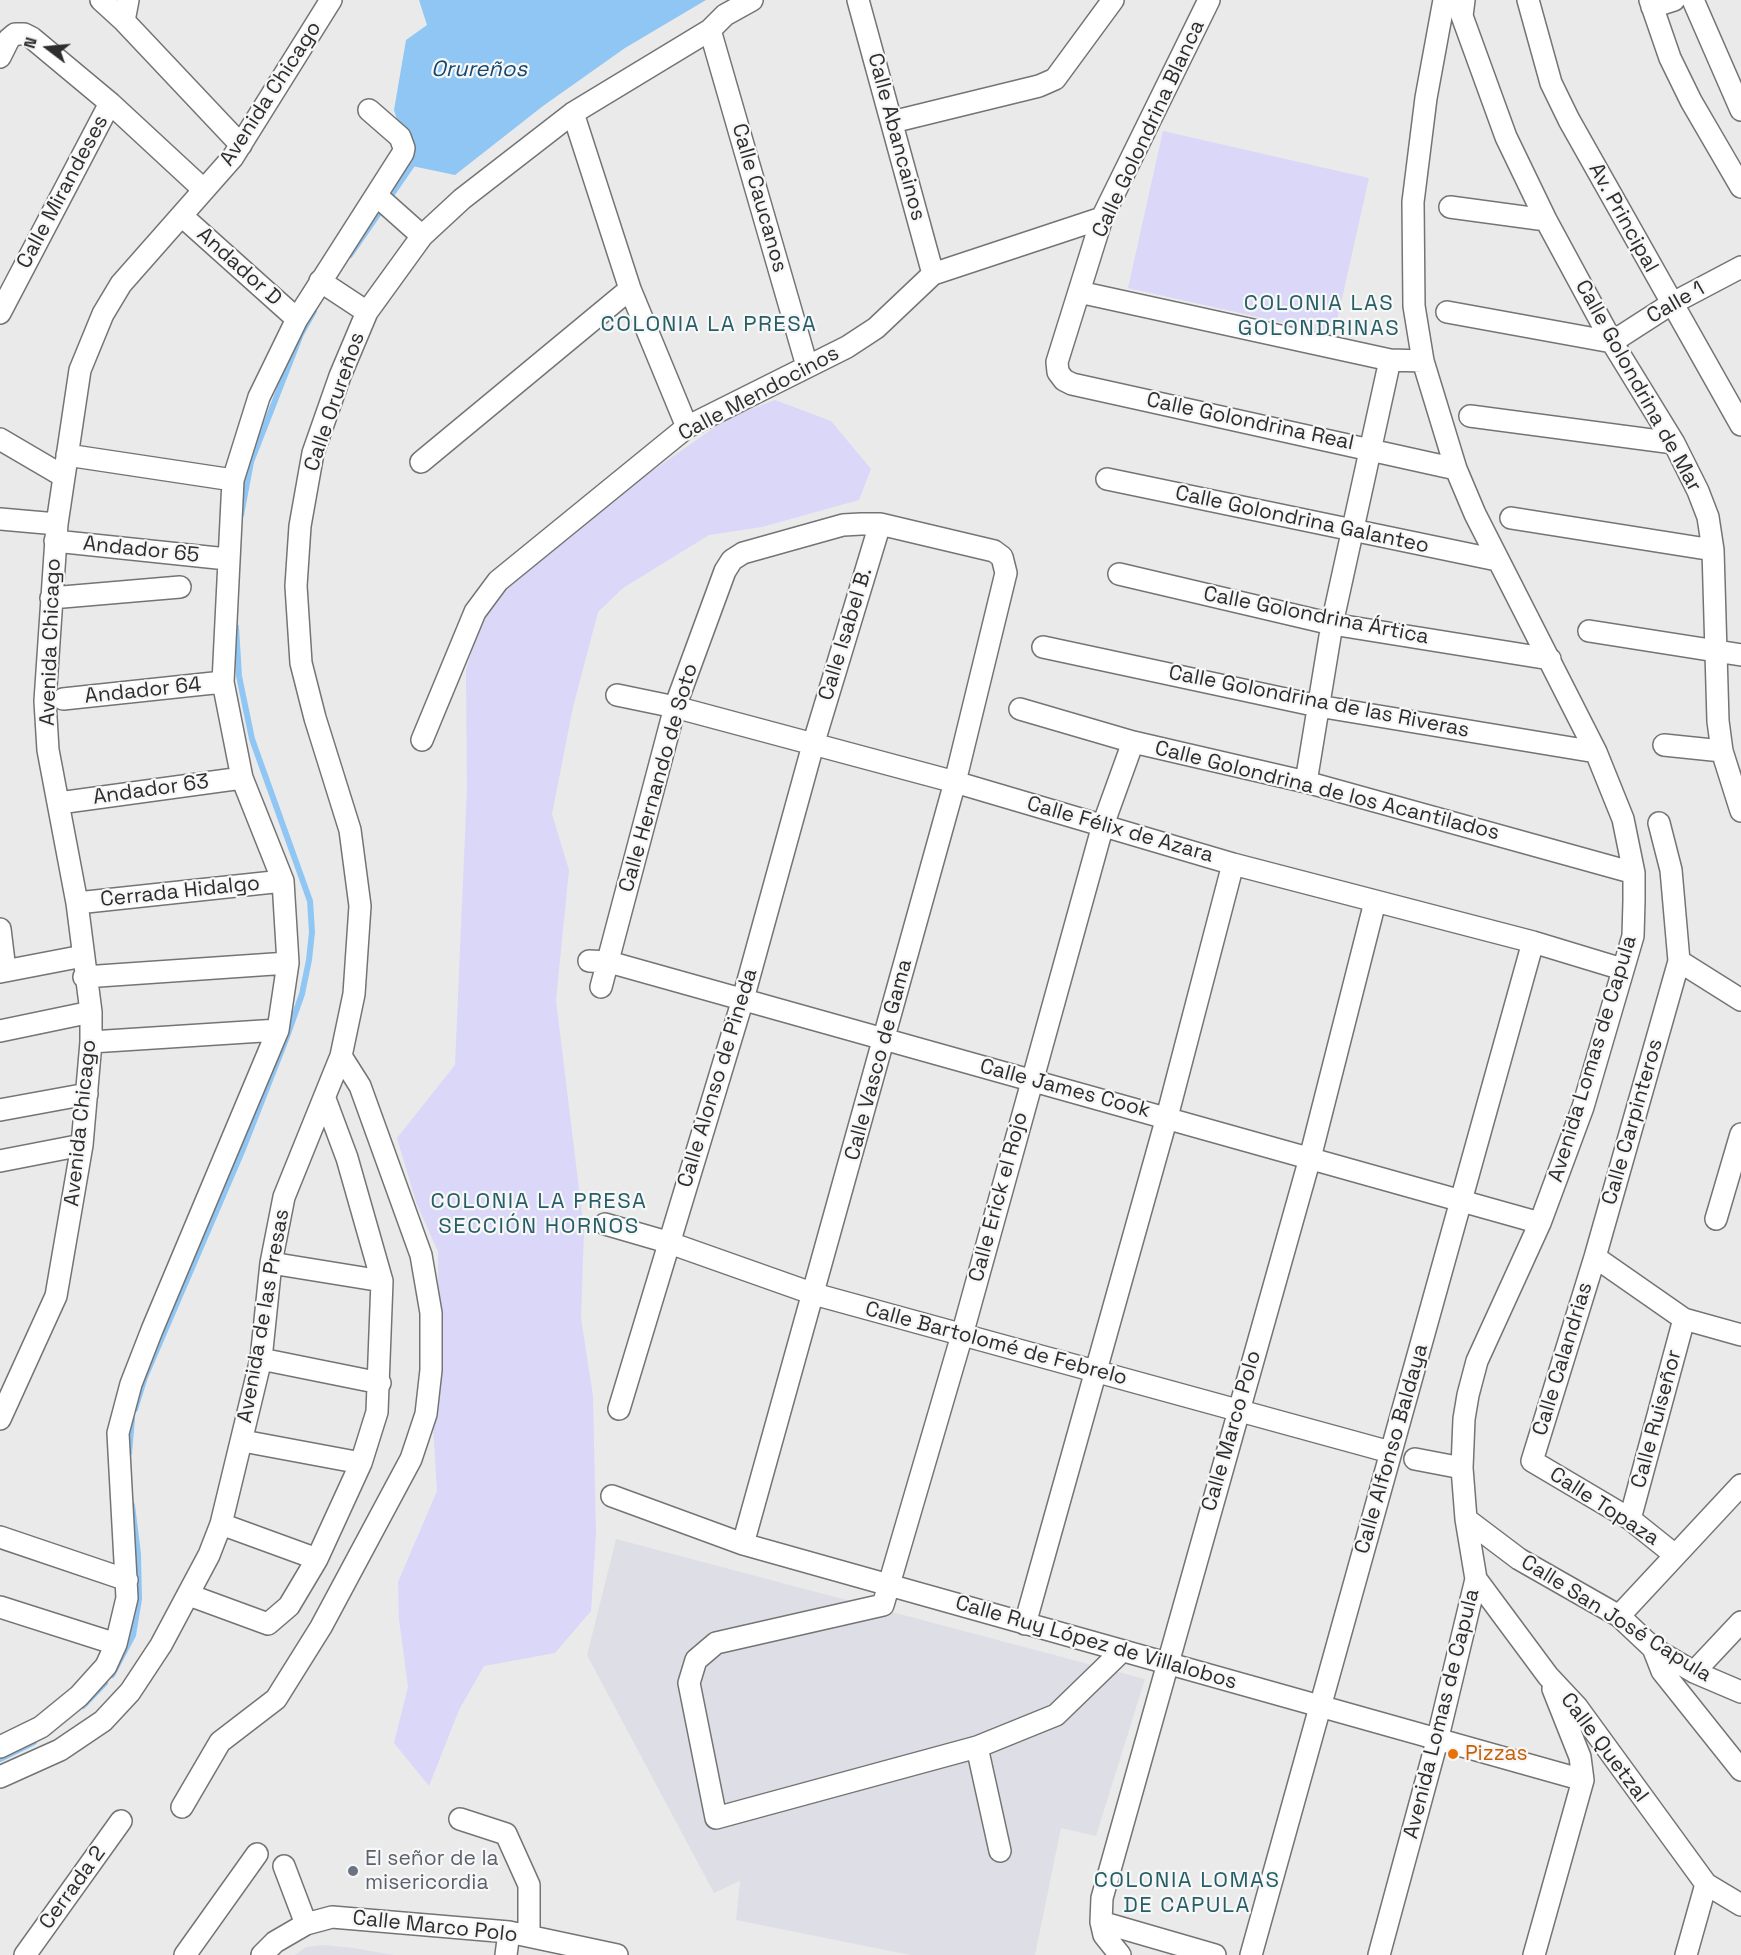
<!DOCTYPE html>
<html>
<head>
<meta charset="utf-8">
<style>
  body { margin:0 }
  #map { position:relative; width:1741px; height:1955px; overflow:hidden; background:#eaeaeb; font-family:"Space Grotesk",sans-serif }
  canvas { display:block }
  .north { position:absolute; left:18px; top:18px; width:60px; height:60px; -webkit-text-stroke:4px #f7f7f8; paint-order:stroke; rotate:286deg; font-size:16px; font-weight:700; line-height:24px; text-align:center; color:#2d2d2d }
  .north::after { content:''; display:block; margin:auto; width:21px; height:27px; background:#2d2d2d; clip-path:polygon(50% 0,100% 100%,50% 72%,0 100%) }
</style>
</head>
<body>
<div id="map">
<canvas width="1741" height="1955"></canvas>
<div class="north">N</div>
</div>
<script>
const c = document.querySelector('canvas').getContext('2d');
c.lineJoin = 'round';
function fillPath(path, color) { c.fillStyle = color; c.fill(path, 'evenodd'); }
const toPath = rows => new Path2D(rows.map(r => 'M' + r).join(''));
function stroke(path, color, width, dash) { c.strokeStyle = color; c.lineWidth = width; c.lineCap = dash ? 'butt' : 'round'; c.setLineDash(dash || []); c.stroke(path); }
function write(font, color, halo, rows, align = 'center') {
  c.font = font + ' "Space Grotesk",sans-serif'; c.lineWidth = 4.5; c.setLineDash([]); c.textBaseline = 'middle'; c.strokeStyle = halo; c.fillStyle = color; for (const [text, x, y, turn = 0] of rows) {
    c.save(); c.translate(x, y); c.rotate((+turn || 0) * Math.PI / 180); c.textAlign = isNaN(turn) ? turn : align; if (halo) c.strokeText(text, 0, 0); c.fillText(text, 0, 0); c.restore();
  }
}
fillPath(toPath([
  [616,1539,1145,1679,1096,1836,1061,1828,1035,1955,910,1955,736,1920,740,1881,714,1893,587,1655],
  [325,1945,353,1948,394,1955,295,1955,306,1947]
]), '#dedee6');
fillPath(toPath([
  [1163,131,1369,178,1334,334,1128,288],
  [775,400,831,421,871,469,859,500,762,527,709,535,623,588,598,612,573,707,552,814,569,870,556,1000,584,1230,581,1318,593,1396,596,1534,591,1611,555,1653,484,1666,459,1710,429,1786,394,1743,408,1687,399,1619,398,1582,437,1491,433,1425,438,1343,438,1252,416,1202,397,1138,455,1065,467,788,466,670,486,606,572,527,728,418]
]), '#dad7f9');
fillPath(toPath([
  [419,0,706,0,625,48,543,106,455,175,412,166,394,110,406,40,427,25]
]), '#8fc6f4');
stroke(toPath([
  [350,255,416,159],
  [241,515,251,462,301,334,314,311],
  [135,1409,145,1377,243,1149,285,1042,302,994,309,960,312,932,310,901,252,739,239,676,236,627],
  [129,1453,132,1419],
  [112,1675,133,1635,139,1599,138,1554,132,1505],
  [83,1706,105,1683],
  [0,1759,34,1742]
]), '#8fc6f4', 6);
const minor = toPath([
  [101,0,124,21,241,145],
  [858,0,933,274],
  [1209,0,1102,218,1057,362,1058,372,1064,380,1072,384,1456,469],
  [1464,0,1462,16,1506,137,1546,220,1612,342,1674,443,1698,491,1708,517,1713,550,1718,721,1722,751,1741,811],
  [1528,0,1551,83,1569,120,1741,425],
  [1650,0,1670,58,1691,101,1741,187],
  [1693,0,1741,110],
  [1652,7,1674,0],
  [124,21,128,0],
  [710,30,807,366],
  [0,57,9,39,15,34,24,34,32,38,110,103,204,190],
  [573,113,630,289,687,427],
  [892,122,1039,86,1055,79,1113,0],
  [376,195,422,236],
  [1450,207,1546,220],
  [182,216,297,319],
  [320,281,367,312],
  [1079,292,1390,360,1423,361],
  [1447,312,1612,342,1671,304,1741,267],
  [0,313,110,103],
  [1470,416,1674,443],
  [0,439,63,476],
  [67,455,233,480],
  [421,462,630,289],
  [1107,479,1497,560],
  [1511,518,1713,550],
  [0,519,57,524],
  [55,541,227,559],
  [1119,574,1332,624,1550,659],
  [51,598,180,587],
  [1589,631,1741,655],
  [1043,647,1318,706,1596,752],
  [617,695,675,707,955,782,1233,864,1533,942,1622,969],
  [63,699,223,682],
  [1020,709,1133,742,1306,782,1634,873],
  [422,740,475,612,498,581,687,427,847,347,876,328,933,274,1102,218],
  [1664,745,1722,751],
  [1306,782,1332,624,1390,360],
  [59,803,242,778],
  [1659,823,1671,870,1679,961,1595,1257,1532,1461,1630,1519,1675,1555],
  [77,903,283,881],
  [0,929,5,970],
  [589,961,609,962,1540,1223],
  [1679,961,1741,1000],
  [0,972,83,956],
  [84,977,288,963],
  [601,987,675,707,725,571,732,560,743,553,843,525,861,524,880,524,994,551,1002,557,1006,573,955,782,743,1544],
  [0,1031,91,1012],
  [91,1042,278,1030],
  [0,1110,87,1094],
  [0,1161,82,1145],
  [1716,1219,1741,1134],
  [605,1224,667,1242,814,1294,1390,1452],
  [1595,1257,1684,1319,1741,1335],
  [271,1263,382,1281],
  [261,1359,380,1383],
  [619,1409,743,999,813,745,880,524],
  [0,1419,56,1296,82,1145,91,1042,91,1012,77,903,48,750,45,701,57,524,80,370,103,314,121,284,233,157,331,0],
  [243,1441,361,1463],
  [1415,1459,1462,1468],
  [612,1496,743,1544,1583,1780],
  [1466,1519,1519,1559,1619,1616,1653,1648,1694,1672,1741,1692],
  [1630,1519,1684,1319],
  [221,1524,317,1559],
  [0,1537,127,1580],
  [1476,1579,1548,1676,1577,1707,1706,1884,1741,1905],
  [189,1595,268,1624,289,1606,317,1559,361,1463,377,1412,382,1281,347,1158,325,1099],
  [0,1607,116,1644],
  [1619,1616,1741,1485],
  [1025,1624,1167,1117,1233,864],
  [1653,1648,1662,1671,1741,1770],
  [1122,1651,1056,1715,977,1747,716,1818,689,1683,696,1660,716,1643,883,1605,962,1335,1103,825,1133,742],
  [1694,1672,1741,1622],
  [0,1747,41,1727,79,1696,106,1666,116,1644,127,1598,118,1433,131,1384,152,1330,278,1030,288,963,283,881,242,778,223,682,233,480,259,397,297,319,403,153,404,148,400,137,369,110],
  [977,1747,1000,1851],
  [0,1777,60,1750,103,1721,130,1692,161,1645,209,1555,221,1524,261,1359,271,1263,284,1197,341,1056,354,994,360,906,350,830,315,718,301,663,296,586,300,526,313,453,340,376,367,312,422,236,462,199,573,113,710,30,725,15,752,0],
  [182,1807,220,1742,276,1699,321,1627,411,1459,426,1414,431,1370,431,1313,421,1255,360,1086,341,1056],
  [460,1819,506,1834,529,1885,529,1936],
  [284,1866,306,1924],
  [1101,1922,1215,1955],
  [25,1955,121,1821],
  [185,1955,257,1854],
  [262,1955,275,1942,306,1924,332,1917,509,1932,617,1955],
  [506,1955,509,1932],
  [1120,1955,1104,1935,1101,1922,1102,1898,1310,1158,1375,902],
  [1251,1955,1533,942],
  [1379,1955,1437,1741,1476,1579,1466,1519,1462,1468,1464,1419,1468,1395,1477,1361,1540,1223,1583,1107,1633,936,1634,901,1634,873,1623,819,1596,752,1475,514,1456,469,1423,361,1414,306,1413,202,1426,98,1444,0],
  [1534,1955,1583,1780,1580,1757,1553,1689],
  [1686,1955,1706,1884]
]);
stroke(minor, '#747474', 24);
stroke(minor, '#fff', 21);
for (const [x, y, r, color] of [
  [1453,1754,6,"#e8710a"],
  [353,1871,6,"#6b7280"]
]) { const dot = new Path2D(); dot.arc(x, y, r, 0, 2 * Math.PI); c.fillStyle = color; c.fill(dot); stroke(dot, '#f7f7f8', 2); }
write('21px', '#2d2d2d', '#f7f7f8', [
  ["Avenida Chicago",271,94,-57],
  ["Calle Golondrina Blanca",1149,129,-65],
  ["Calle Abancainos",896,137,75],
  ["Calle Mirandeses",63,192,-62],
  ["Calle Caucanos",759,198,74],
  ["Av. Principal",1623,218,61],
  ["Andador D",239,267,42],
  ["Calle 1",1676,303,-30],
  ["Calle Golondrina de Mar",1638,386,61],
  ["Calle Mendocinos",759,394,-28],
  ["Calle Orureños",335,402,-71],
  ["Calle Golondrina Real",1250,422,12],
  ["Calle Golondrina Galanteo",1302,520,12],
  ["Andador 65",141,550,6],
  ["Calle Golondrina Ártica",1316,616,11],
  ["Calle Isabel B.",846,634,-73],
  ["Avenida Chicago",51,642,-88],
  ["Andador 64",143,691,-6],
  ["Calle Golondrina de las Riveras",1319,702,11],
  ["Calle Hernando de Soto",659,778,-74],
  ["Andador 63",151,790,-8],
  ["Calle Golondrina de los Acantilados",1327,791,14],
  ["Calle Félix de Azara",1120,830,16],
  ["Cerrada Hidalgo",180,892,-6],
  ["Avenida Lomas de Capula",1593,1059,-73],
  ["Calle Vasco de Gama",879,1060,-75],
  ["Calle Alonso de Pineda",718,1078,-73],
  ["Calle James Cook",1065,1089,15],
  ["Calle Carpinteros",1633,1122,-74],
  ["Avenida Chicago",81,1123,-84],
  ["Calle Erick el Rojo",999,1197,-75],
  ["Avenida de las Presas",264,1316,-80],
  ["Calle Bartolomé de Febrelo",996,1344,15],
  ["Calle Calandrias",1563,1359,-73],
  ["Calle Ruiseñor",1657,1419,-75],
  ["Calle Marco Polo",1232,1431,-74],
  ["Calle Alfonso Baldaya",1392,1449,-74],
  ["Calle Topaza",1604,1507,33],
  ["Calle San José Capula",1616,1619,32],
  ["Calle Ruy López de Villalobos",1096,1643,16],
  ["Avenida Lomas de Capula",1442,1714,-76],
  ["Calle Quetzal",1604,1748,53],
  ["Cerrada 2",73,1888,-54],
  ["Calle Marco Polo",435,1927,6]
]);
write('21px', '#c56008', '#f7f7f8', [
  ["Pizzas",1465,1754]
], 'left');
write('21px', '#5b616d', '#f7f7f8', [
  ["El señor de la",365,1859],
  ["misericordia",365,1883]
], 'left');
write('italic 22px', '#15496f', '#f7f7f8', [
  ["Orureños",479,70]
]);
c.letterSpacing = '1.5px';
write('22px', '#255e66', '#f7f7f8', [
  ["COLONIA LAS",1319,304],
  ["GOLONDRINAS",1319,329],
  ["COLONIA LA PRESA",709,325],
  ["COLONIA LA PRESA",539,1202],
  ["SECCIÓN HORNOS",539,1227],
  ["COLONIA LOMAS",1187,1881],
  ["DE CAPULA",1187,1906]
]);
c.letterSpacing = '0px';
</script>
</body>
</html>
